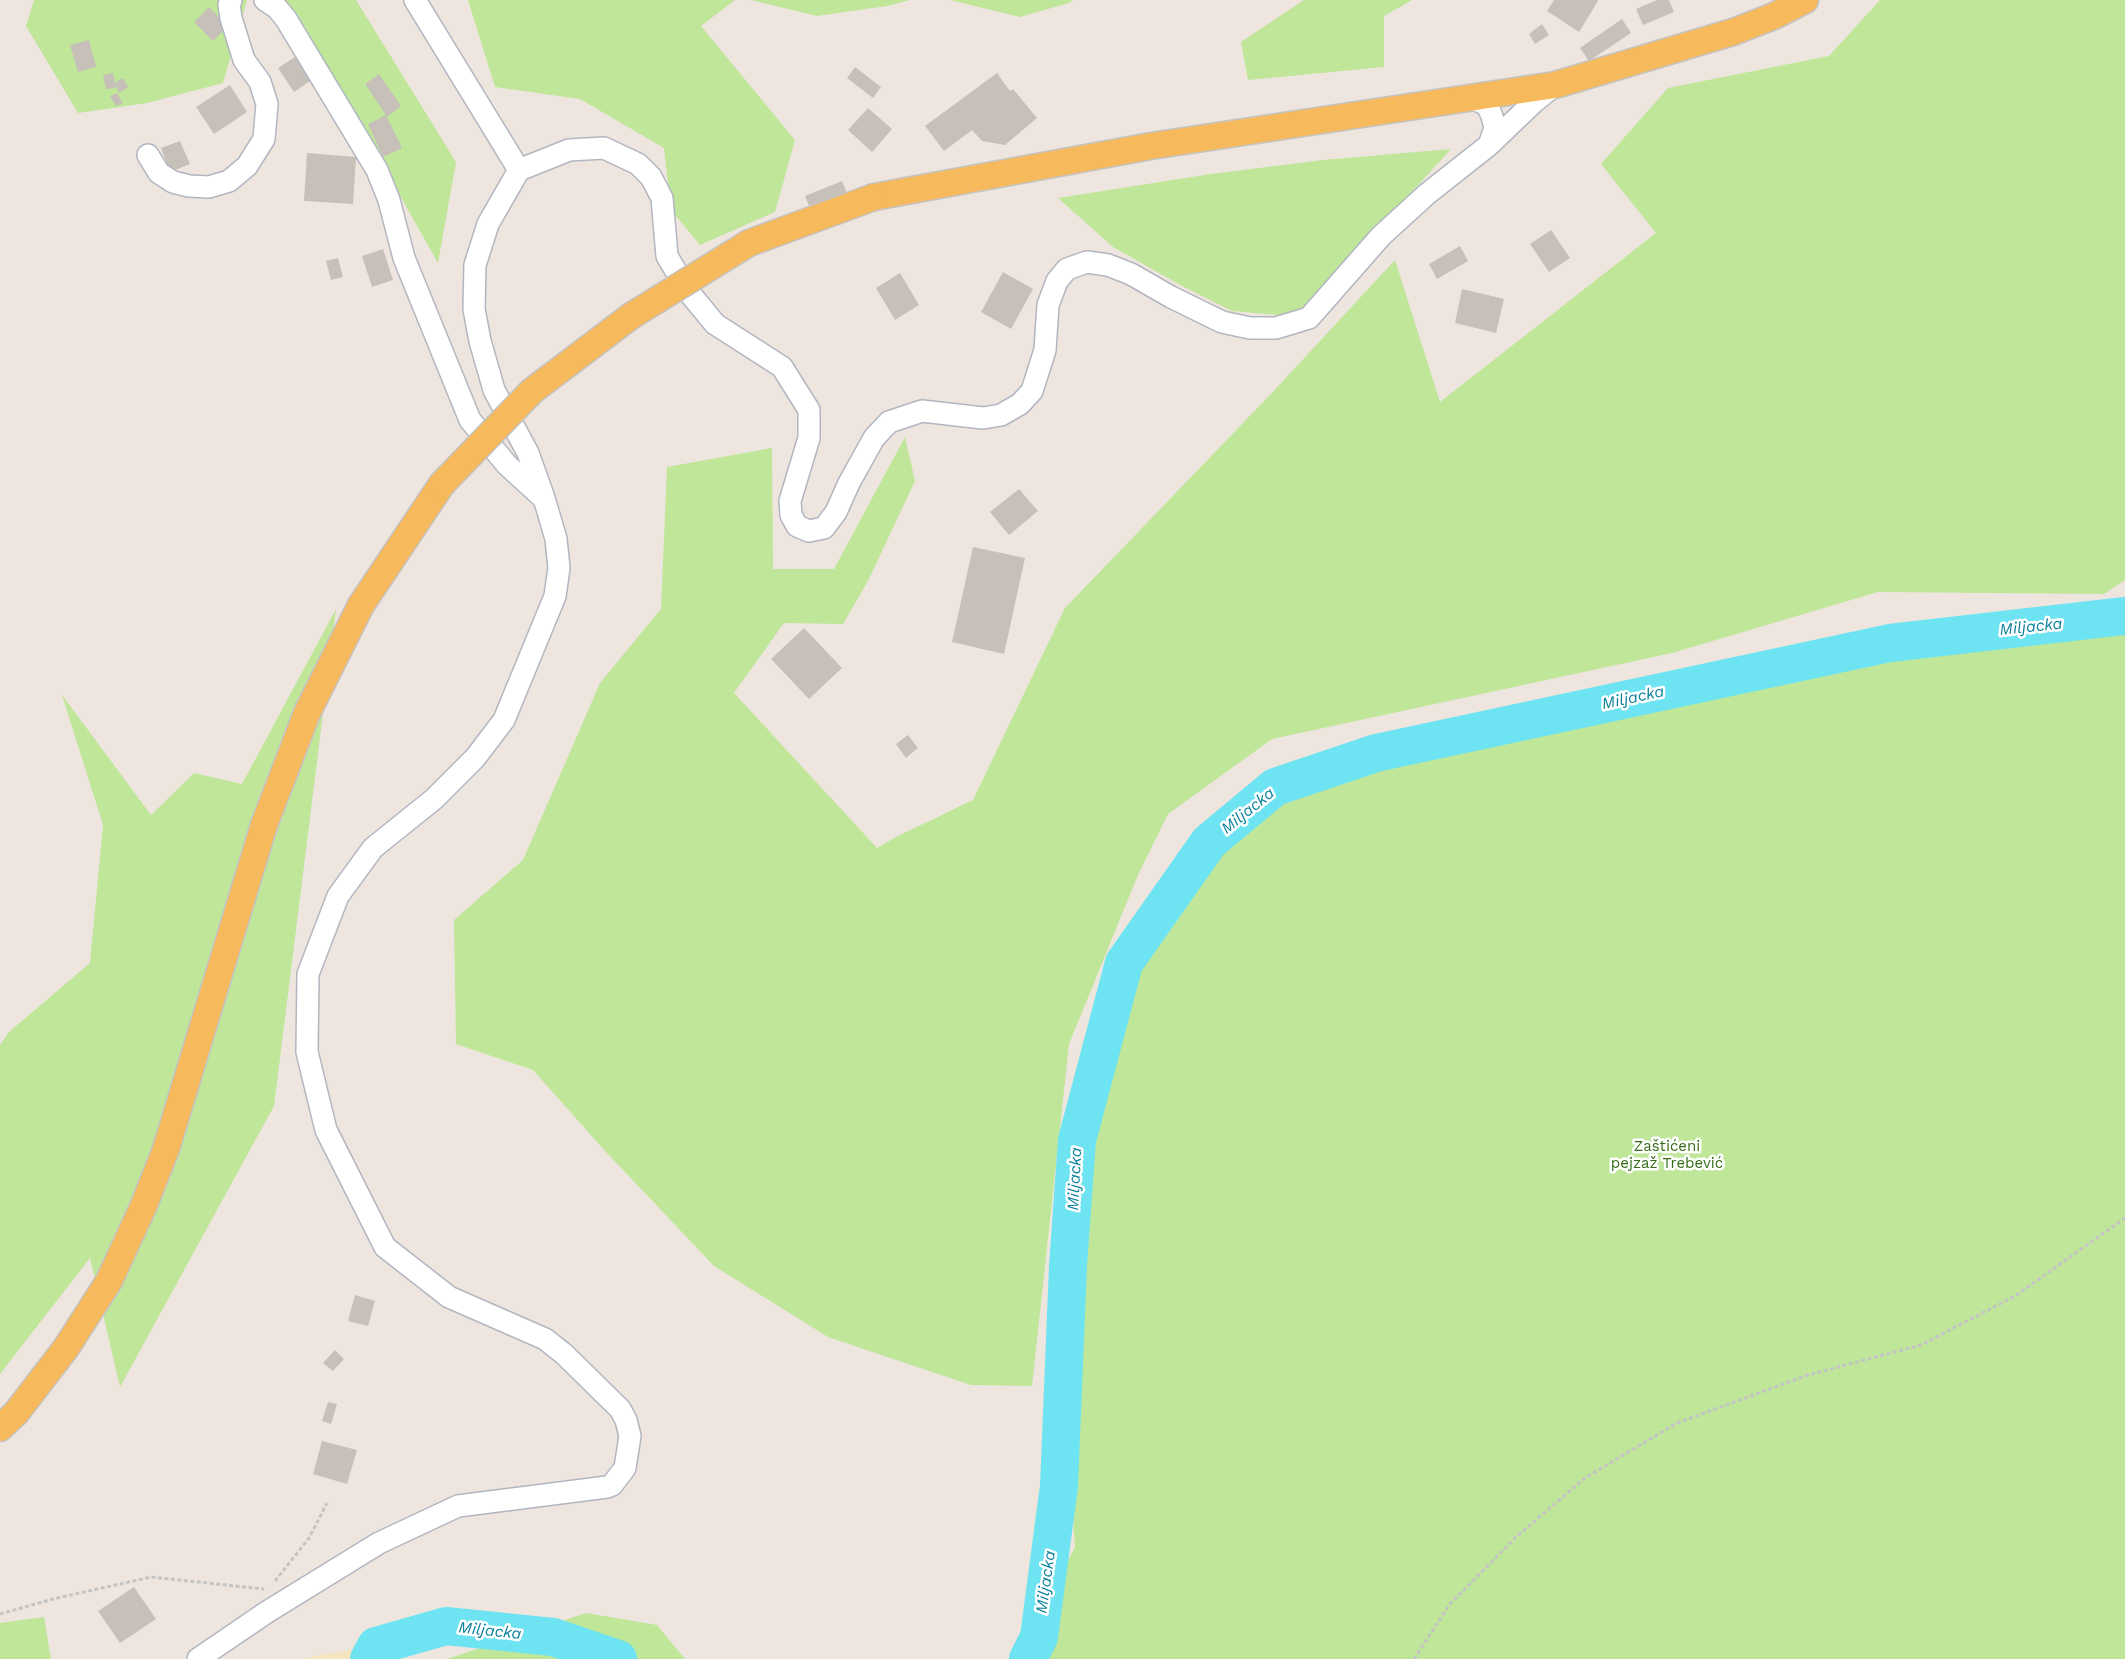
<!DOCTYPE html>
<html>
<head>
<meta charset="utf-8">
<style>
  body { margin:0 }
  canvas { display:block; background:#eee5de }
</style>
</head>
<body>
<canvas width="2125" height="1659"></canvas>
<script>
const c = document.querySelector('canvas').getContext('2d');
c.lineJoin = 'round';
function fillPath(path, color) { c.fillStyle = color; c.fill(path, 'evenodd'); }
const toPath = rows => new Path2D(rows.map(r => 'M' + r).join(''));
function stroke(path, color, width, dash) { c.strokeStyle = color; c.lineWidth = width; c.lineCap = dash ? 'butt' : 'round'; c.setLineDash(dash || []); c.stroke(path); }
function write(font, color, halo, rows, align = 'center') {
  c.font = font + ' "Work Sans",sans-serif'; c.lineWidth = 5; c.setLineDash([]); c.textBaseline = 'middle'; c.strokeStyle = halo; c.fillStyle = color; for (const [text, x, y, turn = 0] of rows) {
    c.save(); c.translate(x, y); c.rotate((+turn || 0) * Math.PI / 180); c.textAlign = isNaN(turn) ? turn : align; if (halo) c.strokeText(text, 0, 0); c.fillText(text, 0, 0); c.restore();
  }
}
fillPath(toPath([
  [34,0,247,0,223,83,147,103,78,113,26,26],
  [273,0,356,0,456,162,438,263,298,15],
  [468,0,735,0,701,26,795,140,775,212,700,245,671,210,664,148,580,99,495,87],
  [751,0,910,0,887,6,817,16],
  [950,0,1073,0,1069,3,1020,17],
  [1304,0,1412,0,1384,16,1384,67,1248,80,1241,42],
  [1880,0,2125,0,2125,580,2104,594,1878,592,1672,653,1272,739,1168,814,1138,875,1069,1044,1032,1386,971,1385,828,1337,714,1266,606,1152,533,1070,456,1044,454,920,523,860,600,683,661,609,667,467,772,448,773,569,834,569,905,437,915,481,868,581,843,624,784,623,734,693,877,848,898,836,973,800,1065,608,1269,396,1395,260,1440,402,1656,233,1601,164,1668,88,1829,56],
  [1451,149,1345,265,1301,317,1232,311,1182,286,1113,247,1058,198,1211,174,1323,160],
  [2125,604,2125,1659,1025,1659,1020,1654,1075,1547,1063,1367,1077,1140,1107,1013,1155,934,1213,824,1285,799,1374,741,1549,712,1785,668,1899,625,1959,622,2082,626],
  [336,609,274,1106,120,1387,90,1258,0,1374,0,1045,9,1032,90,963,103,825,62,695,151,815,194,773,242,784],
  [586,1613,657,1625,685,1659,447,1659],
  [44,1617,51,1659,0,1659,0,1623]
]), '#bfe699');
fillPath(toPath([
  [376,1646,369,1659,298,1659]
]), '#f4e4c0');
stroke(toPath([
  [369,1659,376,1646,446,1626,553,1637,618,1659],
  [1028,1659,1039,1637,1059,1486,1068,1266,1077,1140,1124,963,1209,842,1275,787,1376,753,1890,643,2125,616]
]), '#6ee4f3', 38);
fillPath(toPath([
  [1554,0,1597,0,1598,1,1579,32,1547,11],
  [1657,0,1669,0,1674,12,1643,25,1636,9],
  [209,7,228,26,213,41,194,22],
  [1622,19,1631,33,1589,61,1580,48],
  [1542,24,1549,35,1535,44,1529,34],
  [89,40,96,67,78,72,70,45],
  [295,57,310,81,294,92,278,68],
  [855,67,881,87,873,98,847,78],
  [113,73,116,88,106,89,103,75],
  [997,73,1010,91,1013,89,1037,118,1005,145,982,141,972,130,944,151,925,126],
  [379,74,401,106,387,117,402,148,383,157,368,124,386,115,365,84],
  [123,78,128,87,119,93,115,83],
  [230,85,247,112,214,134,196,107],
  [117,93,123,103,116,106,110,96],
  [868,108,892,129,872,152,848,130],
  [180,141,190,164,170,172,161,148],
  [307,153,356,157,353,204,304,201],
  [842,181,847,193,810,208,805,196],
  [1551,230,1570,258,1549,272,1530,244],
  [1460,246,1468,261,1437,279,1429,264],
  [383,249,393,280,372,287,362,256],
  [338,258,343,277,331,280,326,261],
  [1003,272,1033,289,1011,329,981,312],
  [900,273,919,305,895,320,876,288],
  [1462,289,1504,299,1496,333,1455,323],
  [1019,489,1038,511,1009,535,990,512],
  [973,547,1025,558,1004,654,952,642],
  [804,628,842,668,809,699,771,659],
  [908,735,918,748,906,758,896,744],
  [355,1295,375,1301,368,1326,348,1321],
  [335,1350,344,1359,333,1371,323,1363],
  [328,1402,337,1404,331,1424,322,1421],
  [322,1441,357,1450,347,1484,313,1474],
  [134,1587,156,1619,120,1643,98,1611]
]), '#c6c0b9');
const minor = toPath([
  [265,0,277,8,286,19,377,170,389,200,404,258,470,420,507,465,542,497],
  [415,0,519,170],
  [1474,99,1487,105,1492,116,1495,128,1489,145],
  [148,155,159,173,173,182,189,186,209,187,229,181,247,166,264,139,267,104,260,82,244,60,231,18,229,5,231,0],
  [198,1659,267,1612,379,1543,458,1506,607,1487,612,1485,625,1468,630,1436,626,1420,620,1409,564,1354,545,1339,449,1297,385,1247,326,1130,307,1052,308,974,338,896,373,848,434,799,475,758,504,720,555,596,559,568,556,539,544,498,528,453,494,390,480,341,474,309,475,265,488,224,519,170,569,150,604,148,638,164,651,177,662,198,667,256,687,290,715,324,782,367,809,410,809,438,790,501,791,515,797,526,809,531,824,528,836,512,849,483,874,438,889,422,922,411,983,418,1001,415,1020,404,1032,391,1045,350,1048,305,1057,281,1067,269,1087,262,1108,265,1131,274,1171,297,1222,322,1250,328,1276,328,1309,318,1381,236,1427,194,1489,145,1534,102,1555,85]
]);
const major = toPath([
  [874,197,1151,146,1555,85,1733,32,1774,16,1805,0],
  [0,1428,16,1413,66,1348,109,1281,144,1205,166,1149,264,825,307,713,361,605,442,484]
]);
stroke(minor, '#b2b6c0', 24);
stroke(major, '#c4c4c4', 29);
stroke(toPath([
  [275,1581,309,1538,327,1503],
  [0,1614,53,1599,151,1577,264,1589],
  [1414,1659,1450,1604,1515,1538,1585,1478,1677,1423,1808,1375,1921,1345,2015,1296,2125,1218]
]), '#c4c4c4', 3, [4, 2.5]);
stroke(minor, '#fff', 21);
stroke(major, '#f6b95b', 26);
const majorBridge = toPath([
  [442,484,532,391,631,316,749,243,874,197]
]);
stroke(majorBridge, '#c4c4c4', 29, []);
stroke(majorBridge, '#f6b95b', 26);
write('15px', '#376d18', '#fff', [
  ["Zaštićeni",1667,1147],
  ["pejzaž Trebević",1667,1164]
]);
write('italic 16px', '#09809c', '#fff', [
  ["Miljacka",2031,627,-6],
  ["Miljacka",1633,698,-12],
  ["Miljacka",1248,811,-39],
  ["Miljacka",1075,1179,-87],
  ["Miljacka",1046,1582,-82],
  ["Miljacka",490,1631,6]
]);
</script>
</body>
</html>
